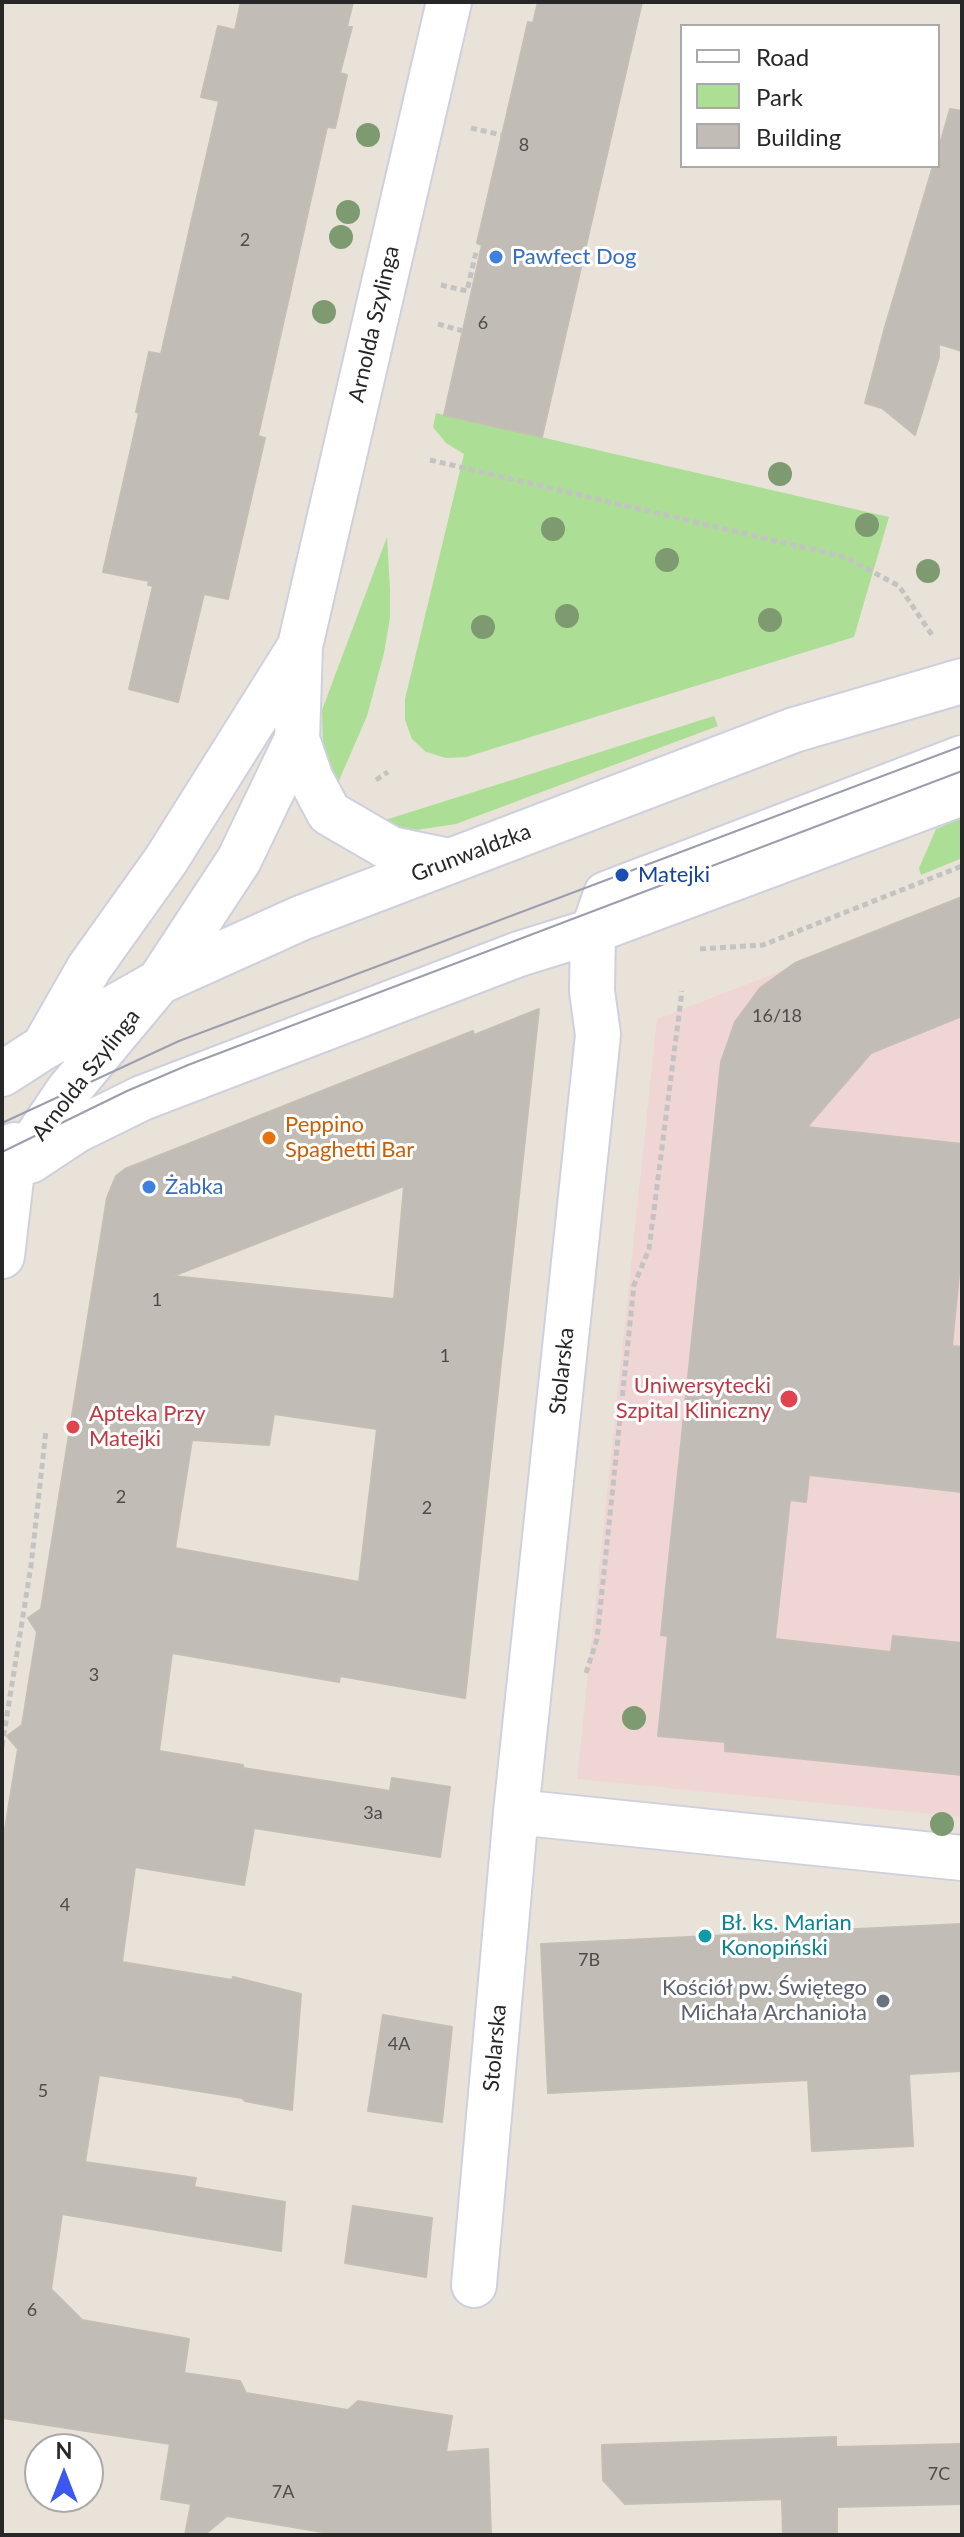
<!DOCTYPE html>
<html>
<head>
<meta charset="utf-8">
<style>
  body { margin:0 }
  #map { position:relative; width:964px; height:2537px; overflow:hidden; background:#e9e2d8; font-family:Lato,sans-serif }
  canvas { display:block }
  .frame { position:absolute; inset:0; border:4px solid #272727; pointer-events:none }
  .legend { position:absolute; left:680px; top:24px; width:260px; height:144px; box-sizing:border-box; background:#fff; border:2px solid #a9a9a9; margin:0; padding:10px 14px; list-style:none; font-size:24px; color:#272727 }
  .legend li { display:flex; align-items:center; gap:16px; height:40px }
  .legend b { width:40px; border:2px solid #a9a9a9 }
  .north { position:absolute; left:24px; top:2433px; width:80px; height:80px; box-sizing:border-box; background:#fff; border:2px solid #a9a9a9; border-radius:50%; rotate:0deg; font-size:22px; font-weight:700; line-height:32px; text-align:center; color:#272727 }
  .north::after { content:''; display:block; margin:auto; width:28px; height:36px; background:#3d57f1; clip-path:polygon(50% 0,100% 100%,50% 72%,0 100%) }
</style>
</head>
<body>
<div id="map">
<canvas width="964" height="2537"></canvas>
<div class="frame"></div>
<ul class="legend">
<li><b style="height:10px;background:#fff"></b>Road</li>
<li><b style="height:22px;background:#acde96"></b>Park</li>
<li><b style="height:22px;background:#c1bcb5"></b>Building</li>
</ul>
<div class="north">N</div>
</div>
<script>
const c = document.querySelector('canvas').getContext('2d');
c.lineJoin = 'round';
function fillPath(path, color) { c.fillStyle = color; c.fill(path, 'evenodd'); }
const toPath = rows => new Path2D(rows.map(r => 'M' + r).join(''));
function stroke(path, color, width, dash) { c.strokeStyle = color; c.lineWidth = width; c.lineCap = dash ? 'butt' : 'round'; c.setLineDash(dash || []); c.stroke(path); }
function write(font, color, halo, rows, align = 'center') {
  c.font = font + ' Lato,sans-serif'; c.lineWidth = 6; c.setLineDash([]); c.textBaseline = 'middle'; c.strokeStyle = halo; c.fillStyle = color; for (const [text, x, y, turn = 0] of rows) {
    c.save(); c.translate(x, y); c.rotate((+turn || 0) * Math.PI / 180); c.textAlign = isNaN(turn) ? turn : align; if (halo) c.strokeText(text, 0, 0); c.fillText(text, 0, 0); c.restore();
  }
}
fillPath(toPath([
  [962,901,962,1817,577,1779,657,1019]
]), '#f0d5d5');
fillPath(toPath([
  [436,413,889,517,854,637,466,757,446,758,426,752,412,739,405,720,405,699,464,454,446,443,433,427],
  [387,537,390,590,390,618,384,653,367,716,337,785,323,748,322,710],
  [714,716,718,726,456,824,416,830,397,828,379,822],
  [962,818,962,858,921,875,919,868,936,829]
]), '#acde96');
const building = toPath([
  [241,2,353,2,347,27,352,27,340,73,347,75,335,128,327,127,258,436,265,438,228,599,204,594,178,702,129,689,153,586,148,585,149,581,103,572,139,413,136,412,149,352,161,354,219,101,201,97,218,26,235,30,241,2],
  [538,2,642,2,542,437,444,415,482,245,477,243,502,135,528,22,533,23,538,2],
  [950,109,962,111,962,351,939,344,939,357,915,435,882,408,865,403,885,327,933,166,938,166,938,151,950,109],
  [962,897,962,1016,871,1053,807,1127,962,1144,962,1244,952,1346,962,1347,962,1492,809,1475,806,1502,790,1500,775,1639,891,1652,893,1636,962,1643,962,1775,725,1751,725,1742,658,1736,668,1636,661,1635,721,1062,735,1022,760,988,795,963,962,897],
  [539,1009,465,1698,340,1676,339,1682,172,1653,159,1751,243,1765,243,1768,390,1791,392,1778,450,1787,440,1857,254,1828,244,1885,135,1867,122,1962,232,1980,233,1977,301,1994,292,2110,245,2101,242,2098,99,2075,85,2162,196,2178,194,2187,285,2202,281,2251,62,2214,51,2289,82,2320,189,2339,184,2373,240,2381,246,2393,348,2410,358,2401,452,2416,446,2452,488,2449,491,2535,340,2535,227,2516,204,2535,185,2535,191,2504,161,2499,170,2444,2,2418,2,1847,18,1749,7,1736,22,1725,37,1632,28,1618,41,1609,107,1198,116,1176,125,1169,473,1031,474,1035,539,1009],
  [404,1186,394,1299,173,1276,404,1186],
  [274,1414,377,1429,359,1582,175,1548,192,1440,269,1445,274,1414],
  [962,1924,962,2071,909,2074,913,2146,812,2151,808,2080,548,2093,541,1944,962,1924],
  [383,2015,452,2027,442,2122,368,2111,383,2015],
  [353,2206,432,2218,426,2277,345,2263,353,2206],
  [836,2437,836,2447,962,2444,962,2504,837,2507,837,2535,783,2535,782,2499,625,2504,603,2480,602,2445,836,2437]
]);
fillPath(building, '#c1bcb5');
stroke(building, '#c4beb3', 2);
const minor = toPath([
  [297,739,311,779,329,813,391,849,449,861],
  [45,1045,89,968,166,860,299,648],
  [2,1074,44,1047,159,982,301,918,794,730,962,681],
  [30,1161,77,1130,142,1098,519,954,593,931,962,793],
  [12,1174,68,1091,159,982,239,860,297,739,300,646,449,2],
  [2,1256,15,1145],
  [516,1812,962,1858],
  [474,2285,516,1812,598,1035,592,991,593,931,606,894,962,758]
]);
stroke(minor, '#ced0df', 48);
stroke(toPath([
  [471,128,502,135],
  [441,285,467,291,476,252,480,253],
  [438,324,463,331],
  [430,460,845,557,899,586,932,635],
  [376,780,388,772],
  [700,949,763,945,962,866],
  [586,1673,597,1639,634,1285,649,1249,682,991],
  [2,1746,31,1566,46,1430]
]), '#c3c3c3', 5, [6, 4]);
stroke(minor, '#fff', 44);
stroke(toPath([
  [2,1123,179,1041,962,746],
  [2,1152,127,1091,188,1065,962,771]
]), '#9c9eb0', 2);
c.fillStyle = '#7e9a71';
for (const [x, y] of [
  [368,135],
  [348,212],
  [341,237],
  [324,312],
  [780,474],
  [867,525],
  [553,529],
  [667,560],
  [928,571],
  [567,616],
  [770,620],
  [483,627],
  [634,1718],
  [942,1824]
]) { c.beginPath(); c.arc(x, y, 12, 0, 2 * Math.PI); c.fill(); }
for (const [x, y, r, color] of [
  [496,257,8,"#3f7fe0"],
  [622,875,8,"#1a4fb4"],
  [269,1138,8,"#e8710a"],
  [149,1187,8,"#3f7fe0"],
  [789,1399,10,"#e0444e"],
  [73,1427,8,"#e0444e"],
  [705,1936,8,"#0f9aa8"],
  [883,2001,8,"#6b7280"]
]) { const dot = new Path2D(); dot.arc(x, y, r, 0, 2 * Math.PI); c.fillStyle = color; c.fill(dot); stroke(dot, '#fff', 3); }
write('18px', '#4e4c4a', null, [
  ["8",524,145],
  ["2",245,240],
  ["6",483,323],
  ["16/18",777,1016],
  ["1",157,1300],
  ["1",445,1356],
  ["2",121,1497],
  ["2",427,1508],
  ["3",94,1675],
  ["3a",373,1813],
  ["4",65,1905],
  ["7B",589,1960],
  ["4A",399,2044],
  ["5",43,2091],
  ["6",32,2310],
  ["7C",939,2474],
  ["7A",283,2492]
]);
write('22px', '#366cbe', '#fff', [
  ["Pawfect Dog",512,257],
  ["Żabka",165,1187]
], 'left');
write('22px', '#272727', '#fff', [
  ["Arnolda Szylinga",374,324,-77],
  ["Grunwaldzka",471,853,-21],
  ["Arnolda Szylinga",86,1075,-52],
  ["Stolarska",562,1371,-84],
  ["Stolarska",495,2048,-85]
]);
write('22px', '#164399', '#fff', [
  ["Matejki",638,875]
], 'left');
write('22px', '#c56008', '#fff', [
  ["Peppino",285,1125],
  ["Spaghetti Bar",285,1150]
], 'left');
write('22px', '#be3a42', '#fff', [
  ["Uniwersytecki",771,1386],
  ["Szpital Kliniczny",771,1411],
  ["Apteka Przy",89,1414,"left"],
  ["Matejki",89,1439,"left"]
], 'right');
write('22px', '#0d838f', '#fff', [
  ["Bł. ks. Marian",721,1923],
  ["Konopiński",721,1948]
], 'left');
write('22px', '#5b616d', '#fff', [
  ["Kościół pw. Świętego",867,1988],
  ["Michała Archanioła",867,2013]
], 'right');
</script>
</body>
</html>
